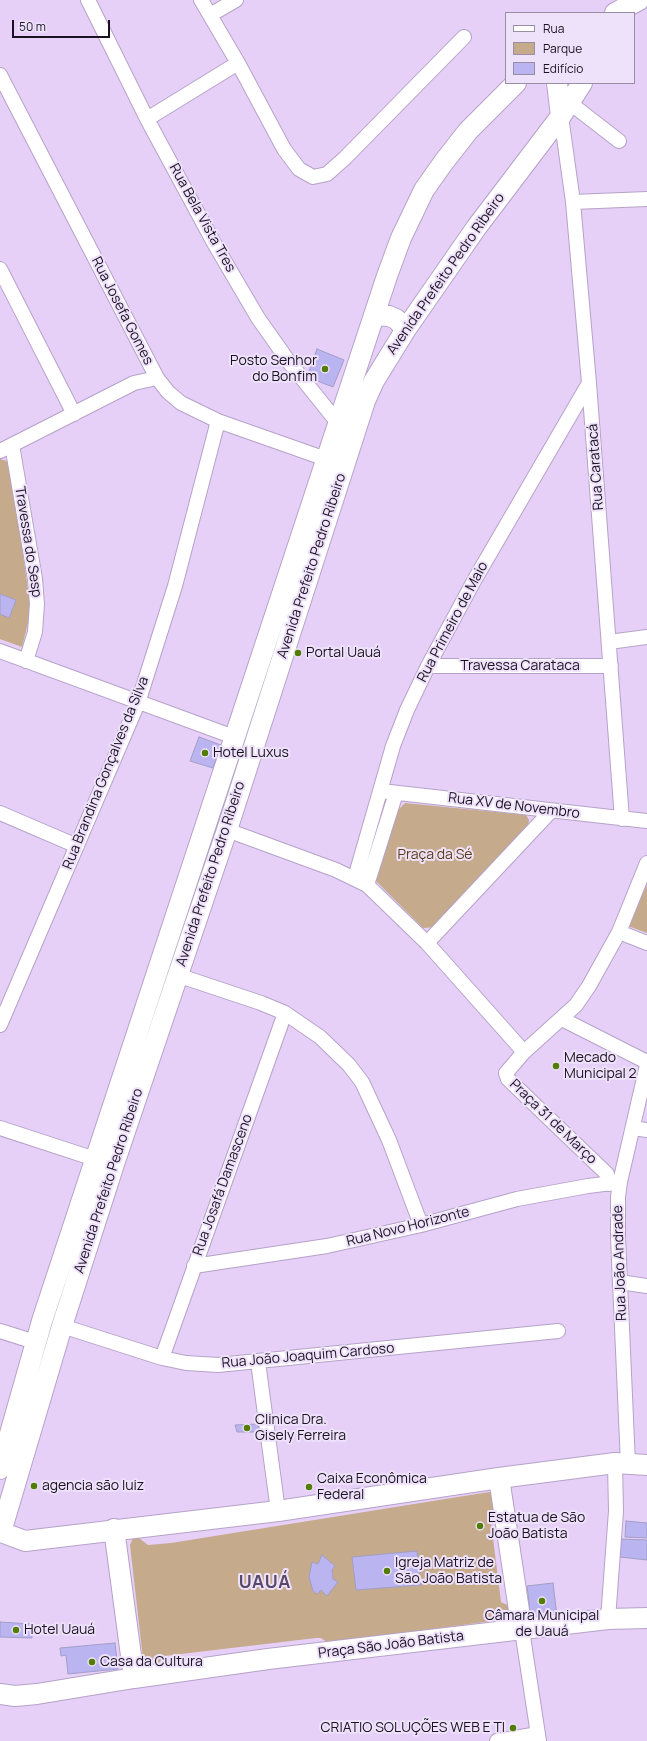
<!DOCTYPE html>
<html>
<head>
<meta charset="utf-8">
<style>
  body { margin:0 }
  #map { position:relative; width:647px; height:1741px; overflow:hidden; background:#e6d0f8; font-family:Manrope,sans-serif }
  canvas { display:block }
  .legend { position:absolute; left:505px; top:12px; width:130px; height:72px; box-sizing:border-box; background:#eee1fa; border:1px solid #998ea3; margin:0; padding:5px 7px; list-style:none; font-size:12px; color:#1a1220 }
  .legend li { display:flex; align-items:center; gap:8px; height:20px }
  .legend b { width:20px; border:1px solid #998ea3 }
  .scale { position:absolute; left:12px; top:20px; width:98px; height:18px; box-sizing:border-box; border:2px solid #1a1220; border-top:0; padding-left:5px; font-size:12px; line-height:14px; white-space:nowrap; color:#1a1220; -webkit-text-stroke:3px #eee1fa; paint-order:stroke }
</style>
</head>
<body>
<div id="map">
<canvas width="647" height="1741"></canvas>
<ul class="legend">
<li><b style="height:5px;background:#fff"></b>Rua</li>
<li><b style="height:11px;background:#c6aa8c"></b>Parque</li>
<li><b style="height:11px;background:#bab4f1"></b>Edifício</li>
</ul>
<div class="scale">50 m</div>
</div>
<script>
const c = document.querySelector('canvas').getContext('2d');
c.lineJoin = 'round';
function fillPath(path, color) { c.fillStyle = color; c.fill(path, 'evenodd'); }
const toPath = rows => new Path2D(rows.map(r => 'M' + r).join(''));
function stroke(path, color, width, dash) { c.strokeStyle = color; c.lineWidth = width; c.lineCap = dash ? 'butt' : 'round'; c.setLineDash(dash || []); c.stroke(path); }
function write(font, color, halo, rows, align = 'center') {
  c.font = font + ' Manrope,sans-serif'; c.lineWidth = 4; c.setLineDash([]); c.textBaseline = 'middle'; c.strokeStyle = halo; c.fillStyle = color; for (const [text, x, y, turn = 0] of rows) {
    c.save(); c.translate(x, y); c.rotate((+turn || 0) * Math.PI / 180); c.textAlign = isNaN(turn) ? turn : align; if (halo) c.strokeText(text, 0, 0); c.fillText(text, 0, 0); c.restore();
  }
}
fillPath(toPath([
  [0,459,10,462,31,611,22,647,0,639],
  [405,803,526,815,529,820,528,825,436,927,423,928,376,881,396,812],
  [647,885,647,933,628,926],
  [489,1492,492,1494,496,1505,490,1514,501,1602,507,1605,511,1610,507,1619,328,1643,321,1638,316,1638,164,1656,156,1667,150,1668,143,1659,130,1545,133,1538,139,1538,148,1545,171,1543]
]), '#c6aa8c');
const building = toPath([
  [317,349,344,360,333,387,307,377,317,349],
  [0,594,16,600,9,618,0,614,0,594],
  [199,737,221,745,213,768,190,761,199,737],
  [258,1424,259,1432,237,1432,235,1425,258,1424],
  [626,1521,647,1523,647,1538,625,1537,626,1521],
  [621,1539,647,1540,647,1560,620,1557,621,1539],
  [417,1551,421,1585,356,1590,352,1557,417,1551],
  [322,1555,335,1566,332,1570,333,1579,338,1582,327,1596,321,1590,317,1594,313,1591,309,1577,312,1562,318,1564,322,1555],
  [553,1583,557,1616,531,1619,527,1586,553,1583],
  [0,1622,32,1624,32,1638,0,1637,0,1622],
  [115,1643,118,1669,68,1674,66,1655,61,1656,60,1648,115,1643]
]);
fillPath(building, '#bab4f1');
stroke(building, '#a29ec6', 1);
const street = toPath([
  [88,0,147,119,214,243,258,318,289,362,338,423],
  [201,0,238,63,284,149,299,169,313,177,327,174,345,158,464,37],
  [210,15,236,0],
  [0,75,157,378,168,392,181,403,218,421,326,459],
  [570,103,619,141],
  [561,116,573,202,589,383,622,819],
  [147,119,238,63],
  [573,202,647,199],
  [0,269,74,414],
  [12,445,35,579,37,604,35,632,26,661],
  [0,451,134,383,157,378],
  [609,642,647,637],
  [0,651,234,737],
  [428,666,611,666],
  [381,791,647,821],
  [0,813,77,846],
  [227,830,336,870,367,885,427,943,524,1052],
  [355,878,393,746,407,710,428,666,475,579,589,383],
  [367,885,396,793],
  [619,932,647,943],
  [427,943,551,811],
  [177,975,261,1003,285,1013,320,1037,349,1065,362,1082,389,1140,421,1225],
  [562,1019,647,1062],
  [0,1025,138,703,175,586,218,421],
  [0,1128,95,1159],
  [633,1128,647,1130],
  [609,1184,607,1174,508,1079,506,1073,524,1052,576,1005,589,986,619,932,647,863],
  [194,1266,327,1246,421,1225,517,1199,588,1186,620,1182],
  [620,1282,647,1286],
  [62,1326,162,1358,186,1363,218,1365,558,1331],
  [0,1331,35,1342],
  [162,1358,285,1013],
  [258,1362,278,1511],
  [628,1464,618,1237,618,1197,620,1182,647,1065],
  [608,1619,616,1511,615,1463],
  [522,1630,539,1741],
  [497,1741,538,1734]
]);
const secondary = toPath([
  [615,13,639,0],
  [557,83,561,116],
  [582,83,561,116,476,228,406,329,374,381,365,401,227,830,115,1161,62,1326,1,1532,25,1541,278,1511,499,1478,615,1463,647,1465],
  [374,315,389,316,396,319,406,329],
  [0,1469,42,1321,387,276,401,238,424,190,443,163,468,131,516,83],
  [499,1478,522,1630],
  [114,1529,134,1678],
  [0,1694,15,1696,37,1694,134,1678,268,1659,608,1619,647,1618]
]);
stroke(street, '#b6a2c8', 16);
stroke(secondary, '#b6a2c8', 22);
stroke(street, '#fff', 14);
stroke(secondary, '#fff', 20);
for (const [x, y, r, color] of [
  [325,369,4,"#527d00"],
  [298,653,4,"#527d00"],
  [205,753,4,"#527d00"],
  [556,1066,4,"#527d00"],
  [247,1428,4,"#527d00"],
  [34,1486,4,"#527d00"],
  [309,1487,4,"#527d00"],
  [480,1526,4,"#527d00"],
  [387,1571,4,"#527d00"],
  [542,1601,4,"#527d00"],
  [16,1630,4,"#527d00"],
  [92,1662,4,"#527d00"],
  [513,1728,4,"#527d00"]
]) { const dot = new Path2D(); dot.arc(x, y, r, 0, 2 * Math.PI); c.fillStyle = color; c.fill(dot); stroke(dot, '#eee1fa', 1.5); }
write('14px', '#1a1220', '#eee1fa', [
  ["Rua Bela Vista Tres",202,218,61],
  ["Avenida Prefeito Pedro Ribeiro",446,274,-55],
  ["Rua Josefa Gomes",122,311,63],
  ["Rua Caratacá",596,467,-94],
  ["Travessa do Sesp",28,542,81],
  ["Avenida Prefeito Pedro Ribeiro",312,566,-72],
  ["Rua Primeiro de Maio",453,622,-62],
  ["Travessa Carataca",520,666],
  ["Rua Brandina Gonçalves da Silva",106,773,-68],
  ["Rua XV de Novembro",514,806,7],
  ["Avenida Prefeito Pedro Ribeiro",211,874,-72],
  ["Praça 31 de Março",553,1122,44],
  ["Avenida Prefeito Pedro Ribeiro",109,1181,-72],
  ["Rua Josafá Damasceno",223,1185,-70],
  ["Rua Novo Horizonte",408,1227,-14],
  ["Rua João Andrade",620,1263,-92],
  ["Rua João Joaquim Cardoso",308,1356,-5],
  ["Praça São João Batista",391,1645,-7]
]);
write('14px', '#1a1220', '#eee1fa', [
  ["Posto Senhor",317,361,"right"],
  ["do Bonfim",317,377,"right"],
  ["Portal Uauá",306,653],
  ["Hotel Luxus",213,753],
  ["Mecado",564,1058],
  ["Municipal 2",564,1074],
  ["Clinica Dra.",255,1420],
  ["Gisely Ferreira",255,1436],
  ["Caixa Econômica",317,1479],
  ["Federal",317,1495],
  ["agencia são luiz",42,1486],
  ["Estatua de São",488,1518],
  ["João Batista",488,1534],
  ["Igreja Matriz de",395,1563],
  ["São João Batista",395,1579],
  ["Câmara Municipal",542,1616,"center"],
  ["de Uauá",542,1632,"center"],
  ["Hotel Uauá",24,1630],
  ["Casa da Cultura",100,1662],
  ["CRIATIO SOLUÇÕES WEB E TI",505,1728,"right"]
], 'left');
write('14px', '#5c3d15', '#eee1fa', [
  ["Praça da Sé",435,855]
]);
c.letterSpacing = '1px';
write('bold 18px', '#5a4869', '#eee1fa', [
  ["UAUÁ",265,1583]
]);
c.letterSpacing = '0px';
</script>
</body>
</html>
